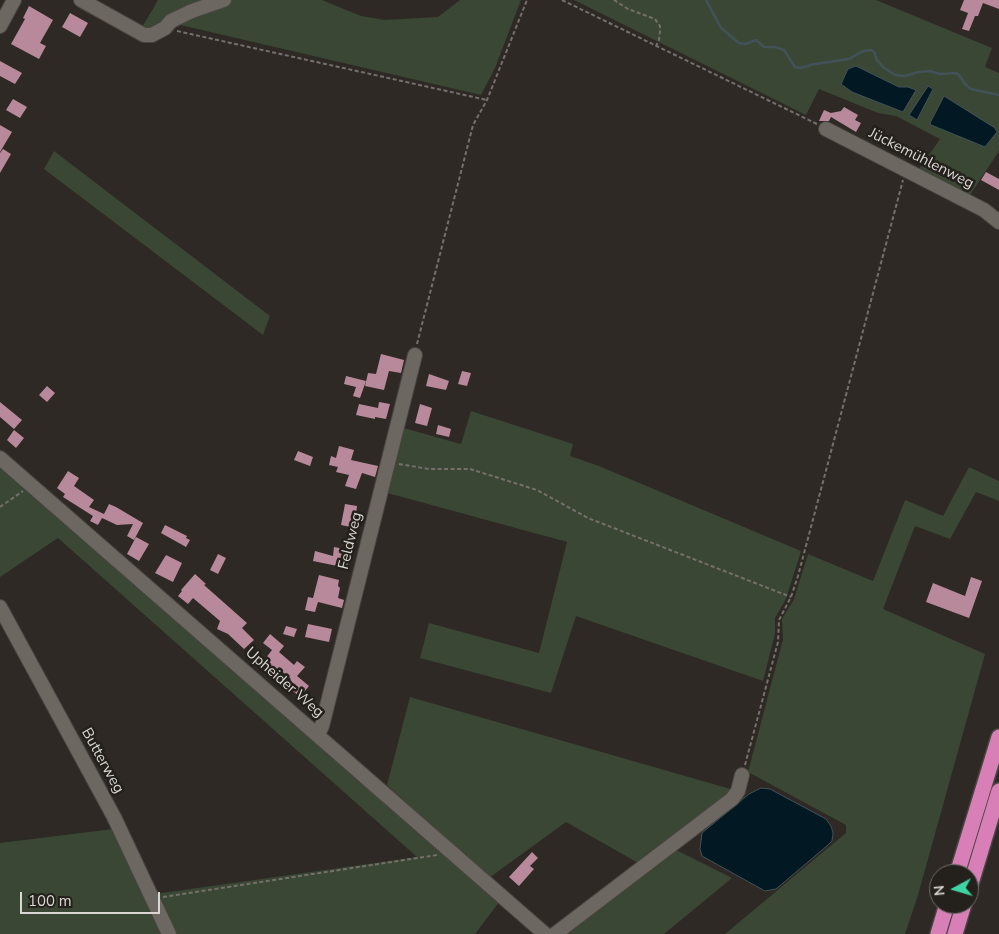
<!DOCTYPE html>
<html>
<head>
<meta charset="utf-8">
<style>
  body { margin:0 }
  #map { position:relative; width:999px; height:934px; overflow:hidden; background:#2e2925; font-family:"Nunito Sans",sans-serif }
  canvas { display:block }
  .north { position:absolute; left:929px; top:864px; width:50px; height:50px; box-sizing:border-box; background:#24201b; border:1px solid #6d6965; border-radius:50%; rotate:264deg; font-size:14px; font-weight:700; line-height:20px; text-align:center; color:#dad6d3 }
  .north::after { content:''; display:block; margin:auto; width:18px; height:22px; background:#3ed4a3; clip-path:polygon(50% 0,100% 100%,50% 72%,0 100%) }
  .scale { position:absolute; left:20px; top:892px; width:140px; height:22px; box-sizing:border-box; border:2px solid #dad6d3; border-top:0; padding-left:6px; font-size:15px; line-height:18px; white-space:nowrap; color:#dad6d3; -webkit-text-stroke:4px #24201b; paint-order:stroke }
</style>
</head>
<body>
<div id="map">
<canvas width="999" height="934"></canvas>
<div class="north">N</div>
<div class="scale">100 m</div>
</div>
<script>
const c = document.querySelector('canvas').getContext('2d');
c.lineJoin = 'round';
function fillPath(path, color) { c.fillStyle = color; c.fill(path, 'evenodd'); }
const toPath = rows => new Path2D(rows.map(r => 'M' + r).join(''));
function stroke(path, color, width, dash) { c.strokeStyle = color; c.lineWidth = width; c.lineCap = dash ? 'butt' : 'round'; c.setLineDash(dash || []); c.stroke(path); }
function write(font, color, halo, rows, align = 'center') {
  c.font = font + ' "Nunito Sans",sans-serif'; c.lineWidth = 5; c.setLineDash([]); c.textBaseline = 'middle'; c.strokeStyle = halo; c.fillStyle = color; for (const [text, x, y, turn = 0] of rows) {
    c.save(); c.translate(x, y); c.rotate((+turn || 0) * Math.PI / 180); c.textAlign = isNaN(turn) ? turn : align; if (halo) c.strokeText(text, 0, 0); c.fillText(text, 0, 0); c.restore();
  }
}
fillPath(toPath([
  [158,0,322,0,361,16,385,20,438,17,460,0,521,0,495,68,481,95,176,24,153,29,141,29],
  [574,0,876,0,992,48,985,67,999,73,999,151,968,198,917,172,940,139,896,116,878,113,819,89,806,115],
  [54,151,270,316,263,335,44,169],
  [471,411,573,444,570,456,599,466,801,551,786,599,775,618,775,634,763,681,576,616,551,693,420,658,429,623,539,653,567,542,384,492,400,427,461,444],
  [0,467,500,901,475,934,172,934,155,894,417,857,58,538,0,577],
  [969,467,999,481,999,501,976,492,950,539,915,526,883,609,985,654,918,895,905,934,725,934,846,833,846,825,748,772,783,639,782,619,794,599,808,554,873,581,905,500,943,516],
  [410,697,734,790,640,864,566,822,489,878,387,785],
  [113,829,162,934,0,934,0,843],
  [672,848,732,878,664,934,563,934]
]), '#394734');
const water = toPath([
  [856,66,899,87,908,87,916,90,903,112,852,92,841,84,848,69,856,66],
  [928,86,933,89,917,120,909,115,928,86],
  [944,96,995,128,997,132,985,147,931,125,930,123,944,96],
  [761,788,770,789,826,819,831,826,833,833,832,841,828,845,776,889,765,891,702,856,700,849,702,833,749,794,761,788]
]);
fillPath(water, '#021924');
stroke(water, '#435258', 1);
stroke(toPath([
  [706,0,721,28,739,43,746,44,756,40,764,47,775,47,784,50,795,67,800,68,815,64,849,59,863,51,871,50,874,52,877,60,883,67,895,75,904,76,919,72,930,71,939,74,956,73,959,75,965,84,971,89,999,95]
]), '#435258', 2.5);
fillPath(toPath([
  [964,0,999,0,999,9,983,3,978,16,975,16,969,31,962,29,968,13,960,10],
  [29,6,53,20,40,43,46,46,39,59,11,44,25,19,23,18],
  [70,13,88,23,80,37,62,27],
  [0,61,22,73,15,84,0,76],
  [13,99,27,107,20,118,6,110],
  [844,107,858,115,855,120,861,123,856,132,831,117,829,121,819,121,824,110,831,113,841,111],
  [0,125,12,132,0,152],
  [3,149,11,154,0,173,0,153],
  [986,172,999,179,999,190,981,180],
  [381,354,404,360,401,373,389,371,384,390,365,386,368,373,376,374],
  [462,371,471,373,467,386,458,384],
  [429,374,449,381,446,390,426,386],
  [346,376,366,381,360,398,353,396,356,387,344,384],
  [47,386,55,393,47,402,39,395],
  [0,402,22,420,14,429,0,417],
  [379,402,390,404,386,419,375,417,375,419,356,415,359,404,378,408],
  [420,404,432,408,427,426,415,423],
  [438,425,451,429,449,437,436,434],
  [14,430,24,438,16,448,7,440],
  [339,446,354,450,351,460,378,466,375,477,362,473,356,489,345,486,349,475,336,472,338,467,329,465,331,456,336,458],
  [298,451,313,457,310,466,294,460],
  [68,471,79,478,74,486,94,500,89,507,104,514,109,504,116,507,143,523,134,540,127,536,133,524,117,525,102,518,98,525,90,521,93,516,63,497,65,494,57,488],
  [345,504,357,506,356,514,362,515,360,529,341,525],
  [165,525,187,536,186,538,190,540,186,547,161,533],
  [136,537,149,544,139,561,127,554],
  [334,547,350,550,347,568,313,561,315,551,333,556],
  [218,554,226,558,218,574,210,570],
  [166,555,182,563,173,582,155,573],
  [195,574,206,584,204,585,247,623,242,628,254,640,244,649,228,634,217,629,220,621,193,598,188,604,178,596,182,591,181,590],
  [319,575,339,580,338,586,340,588,338,598,344,600,342,608,318,602,315,612,305,610,308,597,313,598],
  [971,577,982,581,969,618,926,602,933,583,965,596],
  [308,624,332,629,329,642,305,637],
  [286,626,297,629,294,637,283,634],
  [270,634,284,646,279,652,294,665,297,661,305,667,297,676,309,686,300,697,286,685,291,679,278,668,272,675,264,668,269,662,265,659,272,650,263,643],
  [532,852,538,858,530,866,534,869,519,886,509,877]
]), '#b8899a');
const minor = toPath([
  [81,0,144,35,152,35,165,28,171,21,192,11,224,0],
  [0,26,14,0],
  [826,129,984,210,999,222],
  [0,458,545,934],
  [0,607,114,817,169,934],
  [318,734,322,726,415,355],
  [555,934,732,799,738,791,742,775]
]);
const highway = toPath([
  [957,874,999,737],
  [969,890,999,791],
  [938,934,947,904],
  [955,934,964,904]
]);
stroke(minor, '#494541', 16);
stroke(highway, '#494541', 18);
stroke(toPath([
  [562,0,817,124],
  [614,0,628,9,655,19,660,26,660,31,659,40,656,46],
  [177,31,487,100],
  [417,344,473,125,487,100,527,0],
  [399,464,429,469,470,469,537,490,588,518,791,597],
  [0,507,23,491],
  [745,765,778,642,779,620,791,597,798,576,903,180],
  [163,897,437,855]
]), '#75706c', 2, [4, 2.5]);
stroke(minor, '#6c6761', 14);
stroke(highway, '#d97fb8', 15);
write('15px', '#dad6d3', '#24201b', [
  ["Jückemühlenweg",921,159,27],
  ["Feldweg",351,541,-76],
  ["Upheider Weg",284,683,41],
  ["Butterweg",102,761,61]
]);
</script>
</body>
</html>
